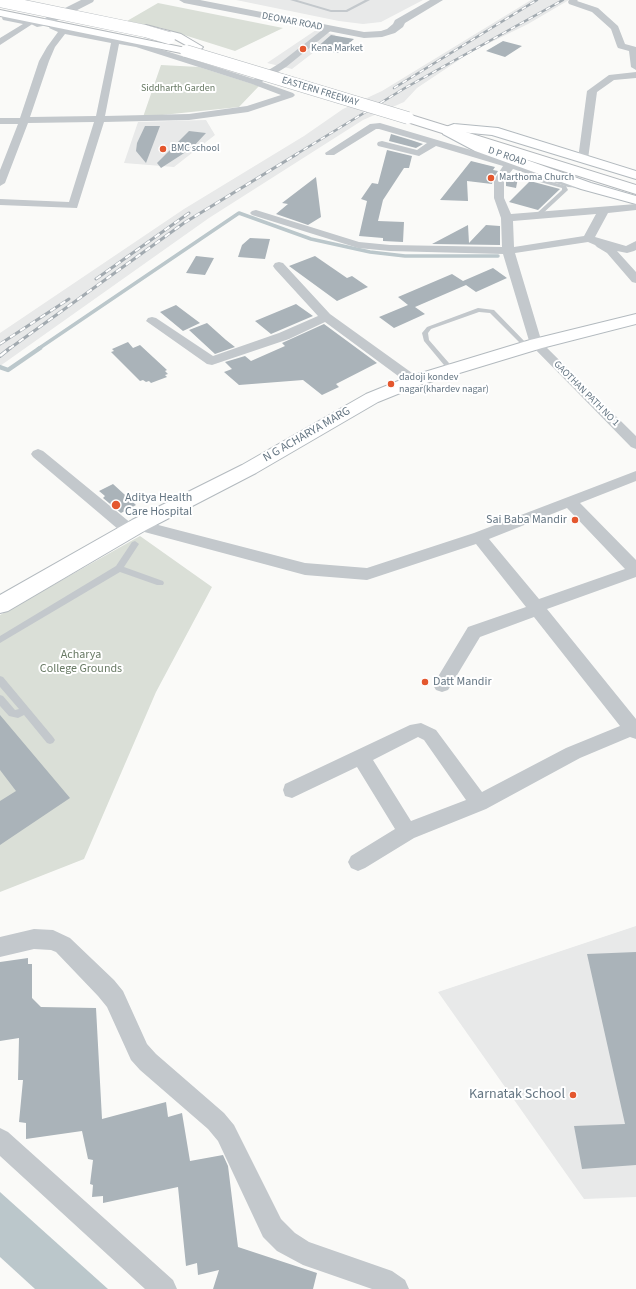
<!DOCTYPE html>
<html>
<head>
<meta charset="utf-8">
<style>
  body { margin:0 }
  canvas { display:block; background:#fafaf8 }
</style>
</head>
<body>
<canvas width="636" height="1289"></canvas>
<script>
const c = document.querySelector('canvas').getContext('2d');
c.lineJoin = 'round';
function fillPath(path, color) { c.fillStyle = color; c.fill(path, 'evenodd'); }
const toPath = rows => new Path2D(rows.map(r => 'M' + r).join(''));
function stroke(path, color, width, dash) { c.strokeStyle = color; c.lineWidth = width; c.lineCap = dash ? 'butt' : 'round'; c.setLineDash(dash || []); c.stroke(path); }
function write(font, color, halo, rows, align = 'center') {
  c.font = font + ' "Source Sans 3",sans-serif'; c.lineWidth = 4; c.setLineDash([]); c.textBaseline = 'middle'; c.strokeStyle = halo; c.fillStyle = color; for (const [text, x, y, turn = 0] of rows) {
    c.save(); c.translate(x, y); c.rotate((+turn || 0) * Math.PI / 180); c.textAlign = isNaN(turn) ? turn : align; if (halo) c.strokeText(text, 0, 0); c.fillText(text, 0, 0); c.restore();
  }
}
fillPath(toPath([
  [236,0,423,0,381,22,363,24,339,21],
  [531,0,569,0,528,24,471,52,417,88,404,102,363,120,209,218,0,366,0,333,184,209,304,136,343,109,382,91],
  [316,30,336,35,292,69,267,63],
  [206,120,215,135,174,167,124,163,138,122],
  [636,926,636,1197,584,1199,438,992]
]), '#e8e9e9');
fillPath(toPath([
  [158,3,283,28,235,51,162,28,127,21],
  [161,65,199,67,259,86,239,107,143,117],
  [140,536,212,587,156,692,84,859,0,892,0,615]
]), '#dadfd7');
fillPath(toPath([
  [0,1192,108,1289,35,1289,0,1257]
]), '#bbc7cb');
stroke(toPath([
  [38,349,239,213,311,239,370,252,405,256,498,256]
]), '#bbc7cb', 3.5);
stroke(toPath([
  [0,367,8,370,40,348]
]), '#bbc7cb', 4.5);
fillPath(toPath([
  [331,35,354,39,338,53,315,49],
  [503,41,522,46,505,57,486,51],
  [145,126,160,126,146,163,136,151,137,143],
  [189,131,206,133,192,148,161,168,157,163],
  [391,134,411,140,423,144,416,148,389,141],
  [387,150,412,156,409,168,404,168,383,200,378,221,404,222,403,242,383,241,383,238,359,236,367,201,361,199,372,183,378,184],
  [471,161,495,167,493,170,498,171,493,179,492,184,467,181,468,201,440,200],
  [510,175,518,178,516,188,506,186,506,181],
  [316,177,321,217,308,225,276,214,288,204,282,203],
  [530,181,560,189,538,210,509,202],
  [468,225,469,243,486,225,500,226,500,245,432,244],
  [250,238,270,239,265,259,238,257,242,245],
  [196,256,214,258,205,275,186,273],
  [315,256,347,278,352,276,368,287,337,301,289,266],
  [493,268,507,278,476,292,466,285,415,307,425,314,394,328,379,317,408,305,398,297,452,274,463,281],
  [296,304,313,316,271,334,255,321],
  [176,305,200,323,183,331,160,312],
  [207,323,226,340,235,347,215,354,189,330],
  [324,324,377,363,336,384,339,387,322,395,303,380,239,385,224,372,232,369,225,362,245,356,251,361,285,346,282,343],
  [128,342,133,348,140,345,167,370,165,371,168,374,165,375,167,377,151,383,149,381,146,382,143,380,140,381,111,352,114,351,112,349],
  [113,484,136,505,121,513,103,498,105,496,99,491],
  [0,715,70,798,0,845,0,801,16,791,0,770],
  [636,952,636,1165,582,1169,574,1126,625,1124,587,954],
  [28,958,28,964,32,964,32,998,41,1007,96,1008,102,1119,166,1102,168,1117,182,1113,190,1161,223,1155,228,1166,238,1247,317,1273,313,1289,213,1289,219,1270,198,1275,197,1263,186,1266,178,1187,103,1203,103,1196,92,1197,93,1185,90,1184,93,1160,88,1159,82,1131,26,1139,26,1123,19,1122,23,1080,18,1080,19,1038,0,1041,0,962]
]), '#aab3b9');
const secondary = toPath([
  [454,124,498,128,636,171,636,179,492,135,460,132,485,145,591,183,636,196,636,204,581,189,475,151,443,134,442,131,443,128,454,124],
  [636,314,636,324,542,348,420,385,378,402,256,473,146,530,8,611,0,613,0,595,132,520,242,465,366,394,408,377,530,340,636,314]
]);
const motorway = toPath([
  [0,10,181,47,185,48,187,50,185,52,181,53,0,16,0,10],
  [146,25,181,34,203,47,201,49,193,49,173,38,142,30,140,28,142,26,146,25],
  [408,114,636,185,636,194,404,121,402,118,404,115,408,114]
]);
stroke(secondary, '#b3babf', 2);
stroke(motorway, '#b4b9bd', 2);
fillPath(toPath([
  [290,0,297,0,331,10,346,10,365,0,370,0,347,12,331,12,290,0],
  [520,173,566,186,568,190,540,216,536,216,536,214,562,190,562,188,518,176,517,175,520,173],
  [478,308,494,310,530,347,529,348,525,348,490,313,479,312,431,329,428,333,429,340,455,370,453,371,449,371,424,341,422,333,427,327,478,308],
  [135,541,139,544,124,567,163,581,164,583,163,585,157,585,120,572,0,643,0,636,116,566,132,542,135,541],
  [0,676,3,677,53,737,55,740,53,743,50,744,47,743,24,715,18,718,9,716,0,706,0,695,3,696,15,710,19,709,0,687,0,676]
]), '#c3c8cc');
fillPath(toPath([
  [569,0,578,0,577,1,598,8,618,26,625,44,636,47,636,70,631,67,629,51,618,48,617,46,611,29,592,12,569,4,568,2,569,0],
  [6,15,33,21,34,23,0,45,0,38,23,24,3,20,2,18,3,16,6,15],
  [55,22,58,23,59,25,58,27,60,28,141,43,254,79,280,63,326,27,332,27,333,29,286,67,262,82,293,93,295,95,293,97,248,112,189,120,104,122,77,208,0,205,0,199,69,202,94,122,28,123,5,183,0,186,0,170,18,124,0,124,0,118,20,118,39,61,47,47,58,32,49,28,52,23,55,22],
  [65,34,111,43,96,116,30,117,49,61,55,47,65,34],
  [119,44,136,47,252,84,281,95,247,106,189,114,105,116,119,44],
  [636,72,636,78,614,80,597,92,588,159,583,162,579,161,578,159,587,91,609,75,636,72],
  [380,123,515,163,569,181,586,183,587,185,582,188,568,187,513,169,504,180,504,198,511,214,636,204,636,210,608,213,595,237,626,246,636,241,636,250,634,251,627,253,617,251,636,272,636,283,632,282,607,253,597,247,595,245,588,242,515,253,542,343,636,436,636,449,631,447,530,344,503,254,390,251,358,248,252,215,250,213,252,211,256,210,359,242,390,245,502,247,501,218,494,198,494,180,503,166,436,146,419,156,378,146,377,144,378,142,382,141,417,150,427,143,379,129,376,129,334,155,326,155,325,153,370,124,380,123],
  [596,214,584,236,514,247,513,221,596,214],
  [279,262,283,263,330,314,419,378,421,381,419,384,409,384,325,322,289,339,212,365,207,364,146,321,148,318,152,317,156,318,213,356,279,333,318,316,275,269,273,266,275,263,279,262],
  [38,449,43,451,132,524,134,521,139,520,305,563,367,568,474,533,636,471,636,481,580,503,636,560,636,577,547,609,636,719,636,739,630,737,580,758,486,809,414,838,365,868,358,871,351,868,348,862,351,856,395,829,357,767,292,798,285,796,283,790,285,784,410,725,421,723,436,730,482,792,566,748,620,726,534,617,480,637,448,690,442,692,436,690,433,685,468,627,526,607,476,544,367,580,305,575,137,530,135,535,130,536,125,535,33,457,31,454,33,451,38,449],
  [567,508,625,569,539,599,489,539,567,508],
  [418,737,424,740,466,800,411,821,373,760,418,737],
  [34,929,53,930,70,938,114,980,123,991,147,1044,156,1054,224,1113,234,1125,281,1219,295,1233,309,1242,392,1271,405,1280,409,1289,372,1289,303,1265,277,1251,263,1237,218,1141,208,1129,140,1070,131,1060,107,1007,98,996,56,952,51,950,34,949,0,957,0,937,34,929],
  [0,1128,8,1132,173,1280,177,1289,145,1289,0,1156,0,1128]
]), '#c3c8cc');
fillPath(toPath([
  [81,0,94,0,93,2,48,25,37,27,31,24,33,22,41,20,81,0],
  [179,0,200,0,364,32,381,31,387,29,393,24,395,20,430,0,443,0,405,23,403,27,395,33,382,37,364,38,184,3,179,0]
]), '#c3c8cc');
fillPath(secondary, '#fff');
fillPath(motorway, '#fff');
const railFar2 = toPath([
  [394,88,537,0],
  [295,155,405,88,563,0]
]);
const railFar1 = toPath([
  [96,279,189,213],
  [0,344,69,299],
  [9,349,184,223,297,154]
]);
const rail = toPath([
  [0,356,10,348]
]);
stroke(railFar2, '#a2aab0', 2.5);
stroke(railFar1, '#a2aab0', 3);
stroke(rail, '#a2aab0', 4);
stroke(railFar2, '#fff', 1.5, [5]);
stroke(railFar1, '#fff', 2, [6]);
stroke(rail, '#fff', 2.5, [8]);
const motorwayBridge = toPath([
  [0,1,145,31,169,38],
  [186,51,408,118]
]);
stroke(motorwayBridge, '#b4b9bd', 13, []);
stroke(motorwayBridge, '#fff', 12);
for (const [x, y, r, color] of [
  [303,49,4,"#e4572e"],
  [163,149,4,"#e4572e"],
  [491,178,4,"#e4572e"],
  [391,384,4,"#e4572e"],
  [116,505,5,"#e4572e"],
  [575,520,4,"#e4572e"],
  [425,682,4,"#e4572e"],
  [573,1095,4,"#e4572e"]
]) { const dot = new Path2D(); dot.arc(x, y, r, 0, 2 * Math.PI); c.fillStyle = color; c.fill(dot); stroke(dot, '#fff', 1.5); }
write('10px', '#657683', '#fff', [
  ["DEONAR ROAD",292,22,11],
  ["EASTERN FREEWAY",320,92,17],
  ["D P ROAD",507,157,19],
  ["GAOTHAN PATH NO 1",586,394,45]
]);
write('10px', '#657683', '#fff', [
  ["Kena Market",311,49],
  ["BMC school",171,149],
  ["Marthoma Church",499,178],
  ["dadoji kondev",399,378],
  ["nagar(khardev nagar)",399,390]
], 'left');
write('10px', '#687a64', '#fff', [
  ["Siddharth Garden",178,89]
]);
write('12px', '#657683', '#fff', [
  ["N G ACHARYA MARG",307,435,-30]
]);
write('12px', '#657683', '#fff', [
  ["Aditya Health",125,498],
  ["Care Hospital",125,512],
  ["Sai Baba Mandir",567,520,"right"],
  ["Datt Mandir",433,682]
], 'left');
write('12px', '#687a64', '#fff', [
  ["Acharya",81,655],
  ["College Grounds",81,669]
]);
write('14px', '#657683', '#fff', [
  ["Karnatak School",565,1095]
], 'right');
</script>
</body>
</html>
